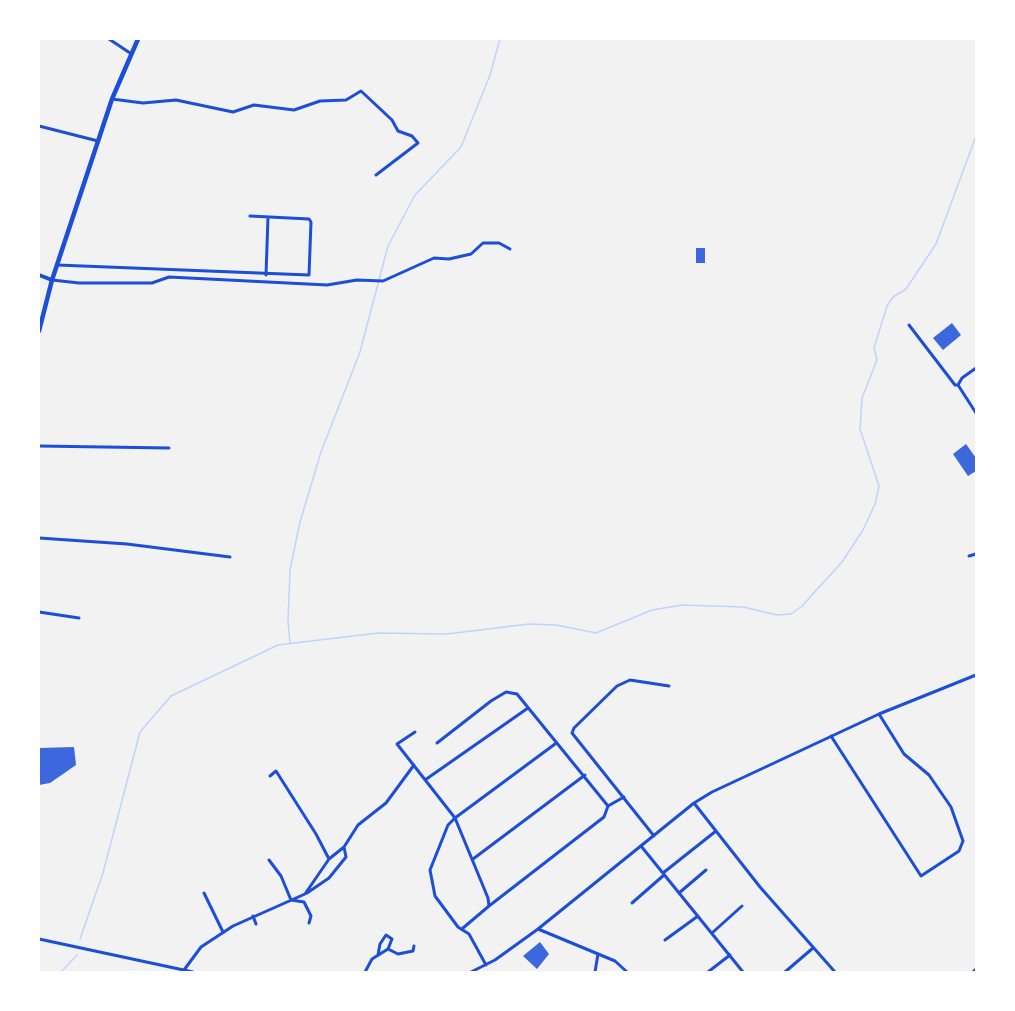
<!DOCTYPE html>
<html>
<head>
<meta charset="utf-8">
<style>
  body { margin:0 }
  #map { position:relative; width:1015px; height:1011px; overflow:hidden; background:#f2f2f2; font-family:Helvetica,sans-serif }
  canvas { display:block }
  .frame { position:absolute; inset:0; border:40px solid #fff; pointer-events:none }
</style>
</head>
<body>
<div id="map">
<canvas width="1015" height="1011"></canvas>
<div class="frame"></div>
</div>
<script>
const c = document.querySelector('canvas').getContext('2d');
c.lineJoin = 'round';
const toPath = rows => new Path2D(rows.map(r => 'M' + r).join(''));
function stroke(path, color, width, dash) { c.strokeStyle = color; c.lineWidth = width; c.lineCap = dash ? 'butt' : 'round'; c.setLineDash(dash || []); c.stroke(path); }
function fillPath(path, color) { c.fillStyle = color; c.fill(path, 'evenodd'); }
stroke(toPath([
  [290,643,288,621,290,570,300,522,321,452,360,352,388,246,415,195,461,147,490,75,500,39],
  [80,939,103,873,140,732,171,696,278,645,378,633,447,634,529,624,556,625,596,633,652,610,682,605,743,607,777,615,791,614,802,606,842,562,863,530,875,504,879,486,860,429,862,398,877,360,874,348,887,306,893,297,906,289,936,244,976,136],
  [61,972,77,955]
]), '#bfd3fe', 1.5);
fillPath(toPath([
  [696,248,705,248,705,263,696,263],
  [952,323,961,335,943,350,933,338],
  [966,444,976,458,976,471,968,476,953,454],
  [74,747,76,765,50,783,39,785,39,748],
  [540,942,549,954,537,969,523,956]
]), '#3d67dc');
stroke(toPath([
  [109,39,130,53],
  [112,99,143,103,176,100,233,112,254,105,294,110,320,101,346,100,361,91,392,120,398,131,412,136,418,143,376,175],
  [39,126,98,141],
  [57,265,309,275,311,222,309,219,250,216],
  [266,275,268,217],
  [52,280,79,283,152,283,169,277,327,285,357,280,383,281,434,258,449,259,471,254,483,243,499,243,510,249],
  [909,325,955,385,958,385],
  [976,368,962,378,958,385,976,413],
  [39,446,169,448],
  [39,538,127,544,230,557],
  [969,556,976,554],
  [39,612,79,618],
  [415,732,397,744,455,818,488,898,489,906,463,928],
  [831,736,921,876,959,851,963,841,951,807,929,775,904,754,879,714],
  [437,743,491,701,506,692,517,694,608,806,604,817,489,906],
  [270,776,276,771,316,834,329,859],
  [425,780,528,708],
  [694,803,760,887,835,972],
  [608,806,624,797],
  [654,836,572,733,574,728,617,686,630,680,669,686],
  [641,846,743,972],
  [473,859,585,775],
  [269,860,281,876,291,900,304,902,311,916,309,923],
  [663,873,716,831],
  [204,893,223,932],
  [307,893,329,878,346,857,344,847],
  [679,893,706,870],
  [632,903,664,875],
  [253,916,256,924],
  [538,929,615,961,627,972],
  [712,933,742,906],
  [39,939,193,972],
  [665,940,698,916],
  [378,955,380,944,386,935,392,939,388,949,398,954,413,951,414,946],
  [486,965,469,934,458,927,435,896,430,870,448,825,455,818,555,744],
  [184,970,201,947,233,926,305,894,329,859,344,847,358,825,386,803,414,765],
  [365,972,372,959,388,949],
  [471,972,495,960,538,929,694,803,712,792,879,714,976,675],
  [595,972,598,954],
  [708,972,730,955],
  [785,972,813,948],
  [973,972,976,969]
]), '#1d4ed8', 3);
stroke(toPath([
  [39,275,52,280]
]), '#1d4ed8', 4);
stroke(toPath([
  [39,331,52,280,112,99,138,39]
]), '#1d4ed8', 4.5);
</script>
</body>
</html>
